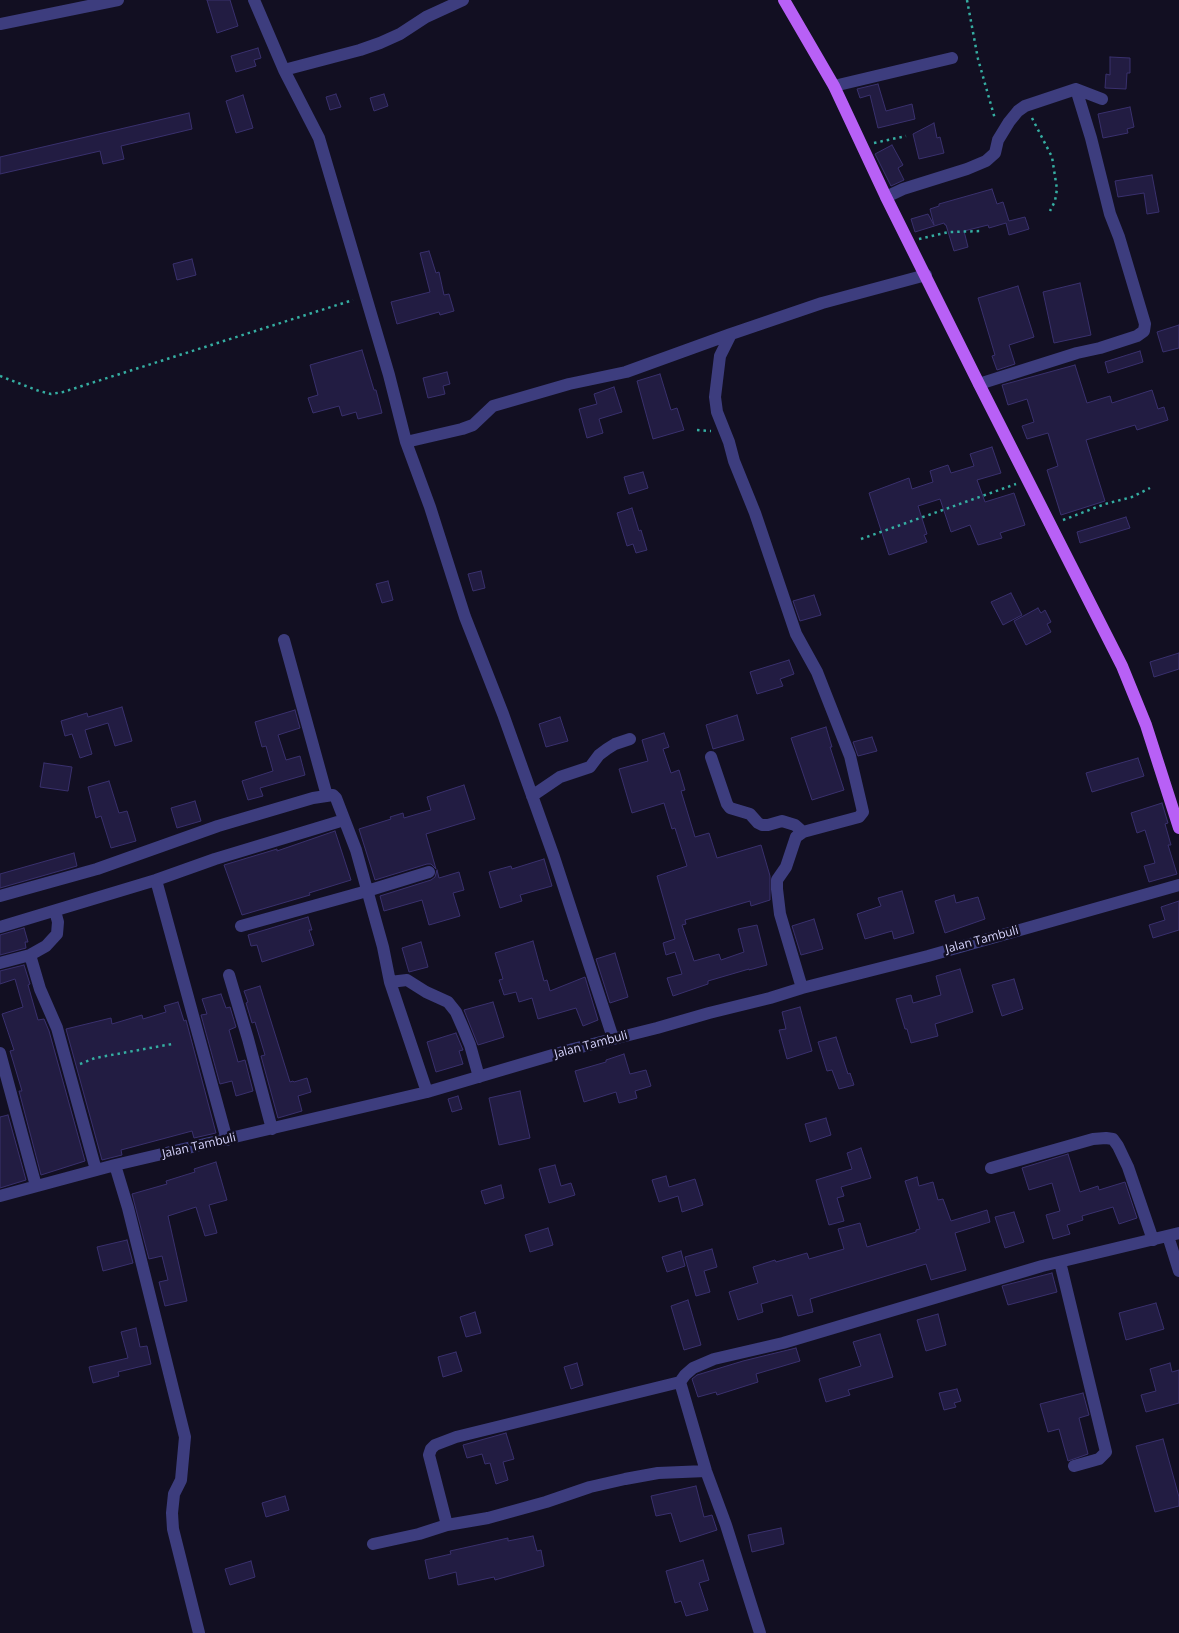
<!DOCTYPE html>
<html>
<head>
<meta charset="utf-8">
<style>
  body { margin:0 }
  canvas { display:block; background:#120f22 }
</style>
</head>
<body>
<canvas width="1179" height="1633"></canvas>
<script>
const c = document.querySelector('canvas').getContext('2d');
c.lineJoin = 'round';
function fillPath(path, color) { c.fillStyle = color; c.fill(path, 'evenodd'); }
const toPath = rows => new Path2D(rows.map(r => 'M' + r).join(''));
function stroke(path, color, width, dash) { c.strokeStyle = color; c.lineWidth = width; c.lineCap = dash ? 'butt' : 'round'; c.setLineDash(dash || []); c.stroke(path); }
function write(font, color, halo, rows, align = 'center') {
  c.font = font + ' "Open Sans",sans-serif'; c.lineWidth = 5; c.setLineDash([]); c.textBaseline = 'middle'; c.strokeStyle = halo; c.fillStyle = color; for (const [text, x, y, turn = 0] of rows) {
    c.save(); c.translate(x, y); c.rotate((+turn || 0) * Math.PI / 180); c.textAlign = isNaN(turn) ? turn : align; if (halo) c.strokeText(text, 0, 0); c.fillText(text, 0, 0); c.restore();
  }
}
const building = toPath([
  [207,0,230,0,238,26,217,33,207,0],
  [258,48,261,58,254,60,256,66,236,72,231,56,258,48],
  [1110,57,1130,58,1130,73,1127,73,1126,89,1105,88,1106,74,1110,75,1110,57],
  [878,84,886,111,912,104,915,119,878,128,870,95,860,98,857,89,878,84],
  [336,94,341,107,330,110,326,97,336,94],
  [384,94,388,106,374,111,370,98,384,94],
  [243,95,253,128,236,133,226,101,243,95],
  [1130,107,1134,127,1127,129,1128,133,1103,138,1098,114,1130,107],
  [189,113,192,129,121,146,124,159,103,164,100,151,0,174,0,157,189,113],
  [934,123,937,138,940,137,944,153,919,159,913,134,934,123],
  [892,145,903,165,898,168,904,180,891,186,875,154,892,145],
  [1152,175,1159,212,1147,214,1144,193,1118,197,1115,181,1152,175],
  [992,189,997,204,1003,202,1009,221,1025,217,1029,229,1009,235,1006,223,989,228,988,225,964,231,968,247,954,251,946,225,945,225,944,223,915,232,911,219,928,214,934,225,930,209,939,206,939,204,992,189],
  [429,251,436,273,439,272,444,295,449,294,454,311,440,315,439,312,397,324,391,302,430,292,420,253,429,251],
  [192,259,196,275,177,280,173,264,192,259],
  [1080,283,1091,335,1054,343,1043,292,1080,283],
  [1018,286,1034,337,1009,345,1015,364,997,370,992,356,995,355,978,298,1018,286],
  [1179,325,1179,348,1163,352,1157,332,1179,325],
  [362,350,374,390,376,390,382,413,358,419,356,412,342,416,339,406,313,413,308,398,318,395,310,365,362,350],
  [1140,351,1143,362,1108,373,1105,362,1140,351],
  [1075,365,1087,403,1110,396,1112,403,1152,390,1158,409,1164,407,1168,420,1137,430,1135,425,1086,440,1105,501,1061,515,1047,470,1058,466,1048,433,1027,439,1022,426,1034,422,1027,399,1008,405,1002,385,1075,365],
  [447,372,450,384,443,386,445,394,428,398,423,378,447,372],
  [660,374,671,410,677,408,684,430,653,439,637,381,660,374],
  [614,387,622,412,599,419,603,433,587,438,579,409,597,404,594,394,614,387],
  [992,447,1001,473,977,480,985,502,1014,493,1025,525,1000,533,1002,538,978,545,970,525,951,532,940,499,918,506,927,534,924,535,927,542,889,555,869,493,909,478,912,489,933,482,930,471,948,465,951,473,974,466,970,454,992,447],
  [643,472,648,488,629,494,624,477,643,472],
  [632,508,639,531,641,530,647,550,636,553,633,544,627,546,617,513,632,508],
  [1126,517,1130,528,1080,543,1077,532,1126,517],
  [481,571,485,588,473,591,468,574,481,571],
  [388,581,393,600,382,603,376,584,388,581],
  [1011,593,1022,615,1003,625,991,602,1011,593],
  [814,595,821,615,800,621,793,601,814,595],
  [1038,608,1041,613,1045,610,1051,622,1047,624,1051,632,1026,645,1014,621,1038,608],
  [1179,653,1179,669,1154,677,1150,662,1179,653],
  [789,660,794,674,780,679,783,686,757,694,750,672,789,660],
  [122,707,132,741,115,746,108,723,85,730,92,754,80,758,72,734,65,736,61,721,87,713,88,717,122,707],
  [295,710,300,728,278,735,286,760,300,756,305,775,260,788,263,796,248,800,242,781,273,771,266,746,262,747,255,722,295,710],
  [737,715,744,740,713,749,706,725,737,715],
  [560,717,568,741,546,747,539,724,560,717],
  [826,727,832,747,830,747,844,790,812,800,791,738,826,727],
  [664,733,669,747,663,749,671,773,679,770,685,790,681,791,695,837,709,833,717,858,761,845,770,876,770,900,751,906,750,901,685,920,686,924,682,925,694,961,719,954,721,960,744,952,738,929,757,925,767,965,749,970,749,969,708,981,708,984,673,996,667,978,682,974,675,952,666,955,663,943,675,939,657,876,687,866,675,828,672,829,664,803,632,813,619,769,648,761,642,740,664,733],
  [872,737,877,751,858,756,853,742,872,737],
  [1138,758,1144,776,1092,792,1086,773,1138,758],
  [44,763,72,767,68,791,40,787,44,763],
  [109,781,119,813,127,811,136,841,111,848,101,816,96,818,88,787,109,781],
  [464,785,475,819,426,834,436,869,431,864,427,864,375,880,359,829,391,819,390,817,403,813,404,818,431,810,427,797,464,785],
  [195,801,201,821,177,828,171,808,195,801],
  [1162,803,1168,823,1165,824,1171,845,1168,845,1177,874,1149,882,1144,866,1155,863,1145,830,1137,833,1131,813,1162,803],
  [335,831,351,880,309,893,310,895,242,915,224,865,277,849,277,851,335,831],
  [74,853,77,866,0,888,0,874,74,853],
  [544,859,552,886,520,895,522,901,500,908,489,872,511,866,512,869,544,859],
  [437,870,439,878,459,872,464,890,453,893,460,916,429,925,422,900,384,911,380,896,431,880,435,877,437,870],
  [902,891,914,933,894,939,892,931,865,939,857,914,881,906,878,898,902,891],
  [954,895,956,903,978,897,985,919,945,933,935,901,954,895],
  [1179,901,1179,930,1153,938,1149,925,1165,920,1161,907,1179,901],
  [308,917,312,930,309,930,314,945,262,962,257,945,251,946,248,935,308,917],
  [814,919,823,949,801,955,792,926,814,919],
  [24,928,28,942,25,942,26,948,0,955,0,935,24,928],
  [533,941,544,981,547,980,550,991,585,977,598,1020,583,1026,576,1008,538,1019,532,998,519,1002,516,992,504,995,499,980,503,979,495,953,533,941],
  [421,942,428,967,409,972,402,948,421,942],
  [615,953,628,997,610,1003,596,959,615,953],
  [24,965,30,984,28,985,38,1020,44,1019,49,1031,85,1161,41,1175,19,1091,22,1091,10,1051,14,1050,2,1014,23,1007,15,979,0,984,0,971,24,965],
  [960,969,973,1012,935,1024,938,1036,911,1043,907,1029,905,1029,896,999,911,995,913,1003,941,995,936,976,960,969],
  [1014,979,1023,1009,1002,1016,992,985,1014,979],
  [260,986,290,1082,293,1081,294,1082,307,1078,311,1092,298,1096,302,1111,278,1118,261,1056,265,1055,255,1022,252,1023,246,1003,248,1002,244,991,260,986],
  [221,994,226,1008,230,1007,236,1027,229,1030,238,1062,245,1060,253,1091,236,1096,232,1081,220,1084,201,1015,207,1014,202,999,221,994],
  [178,1002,184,1021,186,1020,216,1133,194,1138,192,1131,121,1150,122,1155,102,1160,66,1029,111,1018,112,1024,142,1015,143,1019,166,1012,164,1006,178,1002],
  [493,1002,504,1037,478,1045,464,1010,493,1002],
  [800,1007,812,1051,787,1059,779,1030,786,1029,782,1012,800,1007],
  [456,1033,463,1050,459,1051,463,1064,436,1072,427,1042,456,1033],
  [836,1037,848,1074,850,1073,854,1085,839,1089,832,1070,827,1071,818,1042,836,1037],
  [624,1054,630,1074,646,1070,651,1086,635,1091,637,1098,619,1103,616,1092,584,1102,575,1071,606,1062,606,1060,624,1054],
  [520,1091,530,1138,499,1145,489,1098,520,1091],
  [458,1096,462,1109,452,1112,448,1099,458,1096],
  [8,1115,26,1180,0,1188,0,1117,8,1115],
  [826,1118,831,1135,810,1142,805,1124,826,1118],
  [861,1148,871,1178,841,1187,844,1196,837,1198,844,1221,829,1225,816,1180,852,1169,847,1153,861,1148],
  [1068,1154,1080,1192,1098,1186,1099,1190,1125,1182,1137,1218,1119,1224,1113,1207,1082,1216,1083,1220,1067,1225,1070,1234,1053,1239,1046,1215,1060,1211,1052,1183,1029,1190,1022,1168,1068,1154],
  [216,1162,227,1200,209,1205,217,1233,205,1236,196,1207,168,1216,187,1301,165,1306,159,1282,168,1280,162,1256,149,1259,132,1194,167,1184,166,1181,195,1172,194,1169,216,1162],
  [555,1165,561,1186,571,1183,575,1195,549,1203,539,1169,555,1165],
  [666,1176,669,1187,695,1179,703,1205,682,1212,678,1196,659,1202,652,1180,666,1176],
  [917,1177,919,1186,933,1182,938,1200,943,1199,951,1221,987,1210,990,1222,955,1233,966,1270,931,1280,926,1264,810,1299,813,1312,798,1316,792,1295,761,1304,763,1312,738,1320,729,1292,758,1283,753,1267,775,1260,776,1262,807,1253,809,1259,844,1249,838,1229,860,1223,867,1247,916,1232,916,1230,920,1229,905,1181,917,1177],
  [501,1185,504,1198,485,1204,481,1191,501,1185],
  [1014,1212,1024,1242,1005,1248,995,1217,1014,1212],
  [548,1228,553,1245,530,1252,525,1235,548,1228],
  [127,1240,133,1263,103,1271,97,1247,127,1240],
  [712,1249,717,1267,704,1271,710,1292,696,1296,685,1257,712,1249],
  [681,1251,685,1266,667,1272,662,1257,681,1251],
  [1052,1273,1057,1292,1008,1305,1002,1286,1052,1273],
  [688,1300,701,1345,684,1350,671,1306,688,1300],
  [1156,1303,1164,1329,1126,1340,1119,1313,1156,1303],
  [475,1312,481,1333,466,1337,460,1317,475,1312],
  [938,1314,946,1345,926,1351,917,1320,938,1314],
  [136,1328,140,1347,147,1346,151,1364,118,1372,119,1376,93,1383,89,1367,128,1358,121,1332,136,1328],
  [880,1334,893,1377,848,1390,850,1395,826,1402,819,1379,861,1366,853,1342,880,1334],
  [796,1348,800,1361,756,1374,758,1382,717,1395,716,1392,698,1397,692,1379,697,1375,743,1361,796,1348],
  [456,1352,462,1371,443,1377,438,1357,456,1352],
  [577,1363,583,1385,571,1389,564,1367,577,1363],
  [1170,1363,1172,1372,1179,1370,1179,1403,1146,1412,1141,1395,1156,1391,1150,1369,1170,1363],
  [957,1389,961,1401,954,1403,956,1407,944,1410,939,1393,957,1389],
  [1083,1393,1089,1415,1079,1418,1088,1454,1068,1461,1059,1429,1048,1432,1040,1404,1083,1393],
  [506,1433,514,1459,503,1462,508,1480,496,1484,490,1463,485,1464,482,1454,467,1458,463,1445,506,1433],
  [1163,1439,1179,1497,1179,1506,1155,1512,1136,1446,1163,1439],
  [696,1486,704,1517,712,1515,717,1530,680,1542,671,1513,656,1516,651,1496,696,1486],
  [285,1496,289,1510,266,1517,262,1503,285,1496],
  [781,1528,784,1544,752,1552,748,1535,781,1528],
  [533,1536,537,1551,541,1550,544,1566,495,1580,494,1577,458,1585,456,1572,429,1579,425,1560,451,1554,450,1551,477,1545,508,1538,508,1541,533,1536],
  [703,1560,709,1580,699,1583,708,1610,686,1616,681,1601,675,1603,666,1571,703,1560],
  [251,1561,255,1577,230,1585,225,1569,251,1561]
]);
fillPath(building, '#221c42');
stroke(building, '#39306d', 1);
stroke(toPath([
  [967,0,978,59,995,119],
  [1032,118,1052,157,1057,189,1055,201,1050,211],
  [874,143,906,136],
  [919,239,949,232,983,231],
  [0,376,39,391,51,394,63,392,353,300],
  [697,430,711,431],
  [1063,520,1105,504,1132,497,1150,488],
  [861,539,1016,484],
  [80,1064,95,1058,172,1044]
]), '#35aea2', 2.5, [2.5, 4]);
stroke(toPath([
  [254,0,284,70,319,138,389,375,406,442,430,507,465,617,503,714,554,857,613,1038],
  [0,24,118,0],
  [284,70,360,50,380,43,400,34,426,17,463,0],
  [834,86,952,58],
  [886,197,903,189,967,169,986,161,995,153,998,140,1009,122,1018,111,1025,106,1076,89,1102,99],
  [979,384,1077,353,1100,348,1137,336,1144,331,1145,324,1119,237,1110,214,1091,138,1076,89],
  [406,442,462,429,473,425,493,406,569,384,626,372,731,334],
  [284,640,327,796],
  [711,757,727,804,730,808,750,814,758,823,762,825,768,825,782,821,795,825,803,832],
  [532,796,560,777,590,767,599,755,607,749,615,744,630,739],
  [156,880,227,1140],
  [0,896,97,869,218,826,313,798,333,795,336,798,356,850,383,947,390,982,407,980,426,992,448,1002,456,1012,463,1028,470,1045,479,1077],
  [241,926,367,891,429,872],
  [0,927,156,880,215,859,344,820],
  [30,955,40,989,57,1028,96,1170],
  [0,963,30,955,46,946,57,934,58,922,55,911],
  [229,975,248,1039,272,1129],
  [390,982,427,1092],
  [802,988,780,914,777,889,777,880,786,867,796,837,803,832,859,817,863,812,850,756,817,672,796,634,755,513,734,461,729,442,717,412,715,397,720,356,731,334,822,303,926,275],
  [0,1053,36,1186],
  [115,1165,128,1208,185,1437,181,1480,174,1494,172,1513,173,1529,199,1633],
  [991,1168,1093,1139,1106,1138,1113,1139,1118,1146,1128,1167,1153,1240],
  [0,1196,115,1165,427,1092,573,1049,657,1028,709,1013,770,998,802,988,928,956,1179,885],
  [1168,1236,1179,1271],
  [1060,1262,1106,1452,1099,1459,1074,1466],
  [447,1525,429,1455,431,1449,435,1445,456,1437,680,1382],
  [373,1544,419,1534,447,1525,488,1518,546,1502,590,1487,625,1479,658,1473,706,1471],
  [760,1633,726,1525,706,1471,680,1382,685,1375,693,1368,714,1359,783,1343,1042,1266,1179,1233]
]), '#3d3d7e', 12);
stroke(toPath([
  [784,0,834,86,886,197,979,384,1122,666,1146,725,1179,828]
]), '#b860f6', 12);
write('12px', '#d6d3fd', '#120f22', [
  ["Jalan Tambuli",982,940,-15],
  ["Jalan Tambuli",591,1045,-15],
  ["Jalan Tambuli",199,1146,-13]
]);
</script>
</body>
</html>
